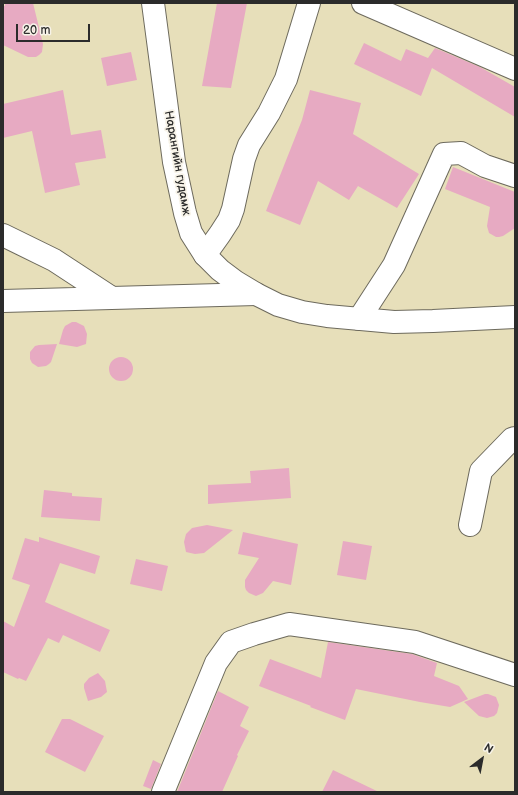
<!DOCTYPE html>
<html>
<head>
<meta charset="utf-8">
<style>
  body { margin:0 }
  #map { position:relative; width:518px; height:795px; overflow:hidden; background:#e7dfba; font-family:"Balsamiq Sans",sans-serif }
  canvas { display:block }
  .frame { position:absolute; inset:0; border:4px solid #2b2b2b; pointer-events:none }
  .north { position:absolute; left:462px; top:739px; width:40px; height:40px; -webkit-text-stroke:3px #f7f3e8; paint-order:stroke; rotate:32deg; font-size:11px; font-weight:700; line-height:16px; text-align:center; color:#2b2b2b }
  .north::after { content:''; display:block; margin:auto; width:14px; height:18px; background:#2b2b2b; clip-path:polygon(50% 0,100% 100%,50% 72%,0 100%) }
  .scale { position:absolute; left:16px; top:24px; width:74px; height:18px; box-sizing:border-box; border:2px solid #2b2b2b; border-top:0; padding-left:5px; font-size:12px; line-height:14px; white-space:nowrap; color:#2b2b2b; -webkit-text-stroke:3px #f7f3e8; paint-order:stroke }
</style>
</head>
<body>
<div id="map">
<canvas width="518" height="795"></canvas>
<div class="frame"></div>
<div class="north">N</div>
<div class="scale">20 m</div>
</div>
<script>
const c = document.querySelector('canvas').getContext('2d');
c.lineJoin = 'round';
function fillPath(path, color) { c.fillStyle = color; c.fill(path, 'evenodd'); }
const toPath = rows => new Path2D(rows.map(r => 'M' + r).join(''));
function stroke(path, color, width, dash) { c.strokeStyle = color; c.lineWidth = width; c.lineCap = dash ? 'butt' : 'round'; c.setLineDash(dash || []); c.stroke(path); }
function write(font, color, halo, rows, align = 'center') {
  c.font = font + ' "Balsamiq Sans",sans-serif'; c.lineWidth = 3.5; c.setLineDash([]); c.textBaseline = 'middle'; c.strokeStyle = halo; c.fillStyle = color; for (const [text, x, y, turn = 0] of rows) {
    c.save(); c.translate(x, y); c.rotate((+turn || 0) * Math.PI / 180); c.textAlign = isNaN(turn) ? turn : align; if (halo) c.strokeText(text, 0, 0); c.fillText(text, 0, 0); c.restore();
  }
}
fillPath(toPath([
  [5,3,33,3,43,44,42,52,39,55,36,57,28,57,3,45,3,6,5,6],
  [217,3,247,3,231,88,202,86],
  [364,43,401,61,406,49,428,58,435,48,480,67,515,87,515,117,432,68,421,96,354,64],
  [131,52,137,80,107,86,101,58],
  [63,90,71,135,101,130,106,158,75,163,80,185,45,193,32,131,3,138,3,104],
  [310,90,361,103,353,134,419,174,397,208,358,186,349,200,318,181,300,225,266,211,302,120],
  [453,167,515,192,515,228,503,236,499,237,496,237,489,233,487,226,490,207,445,189],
  [72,322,76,322,84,326,87,334,86,344,77,347,59,344,63,330,65,326],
  [57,344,51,362,49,364,46,366,38,367,32,363,30,359,30,352,35,346,39,345],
  '109 369a12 12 0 1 1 24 0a12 12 0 1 1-24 0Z',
  [289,468,291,498,208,504,208,485,251,483,250,471],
  [44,490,72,493,72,496,102,498,100,521,41,517],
  [207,525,233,530,204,553,195,554,186,552,184,542,186,534,192,528],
  [243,532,298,544,291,585,273,581,263,593,256,596,249,593,246,590,245,587,245,580,259,558,238,554],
  [39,537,100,556,95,574,60,563,45,602,110,630,100,652,63,635,59,643,48,638,26,681,19,678,18,679,3,672,3,621,14,627,30,585,12,579,25,538,39,542],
  [343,541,372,546,366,580,337,575],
  [136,559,168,566,162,591,130,584],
  [328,642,412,654,437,663,434,676,459,686,468,699,450,707,420,702,356,689,345,720,310,707,311,706,259,686,270,659,321,678],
  [98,673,105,681,107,692,101,697,88,701,84,688,84,684,89,678],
  [218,691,249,707,240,726,249,731,237,755,238,756,222,792,223,792,177,792],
  [485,694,488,694,496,697,499,705,497,713,494,716,487,718,479,716,464,702],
  [62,719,70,719,104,736,85,772,45,752],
  [153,760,161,764,151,789,143,786],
  [333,770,379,792,322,792]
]), '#e7aac2');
const minor = toPath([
  [363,3,515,69],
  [3,235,54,260,112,298],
  [205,255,220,234,229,220,233,209,244,159,249,145,269,113,286,79,309,3],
  [3,301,256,294],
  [359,319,394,265,444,154,461,153,485,166,515,176],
  [470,525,481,471,512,439,515,438],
  [163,792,216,663,231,642,254,634,289,624,415,642,515,675]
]);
const major = toPath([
  [153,3,174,162,185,213,191,233,205,255,220,270,236,282,256,294,278,305,302,312,327,316,394,322,433,321,515,317]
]);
stroke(minor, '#6d6a5d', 24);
stroke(major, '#6d6a5d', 24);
stroke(minor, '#fff', 22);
stroke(major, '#fff', 22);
write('12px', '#2b2b2b', '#f7f3e8', [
  ["Нарангийн гудамж",177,163,80]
]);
</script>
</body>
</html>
